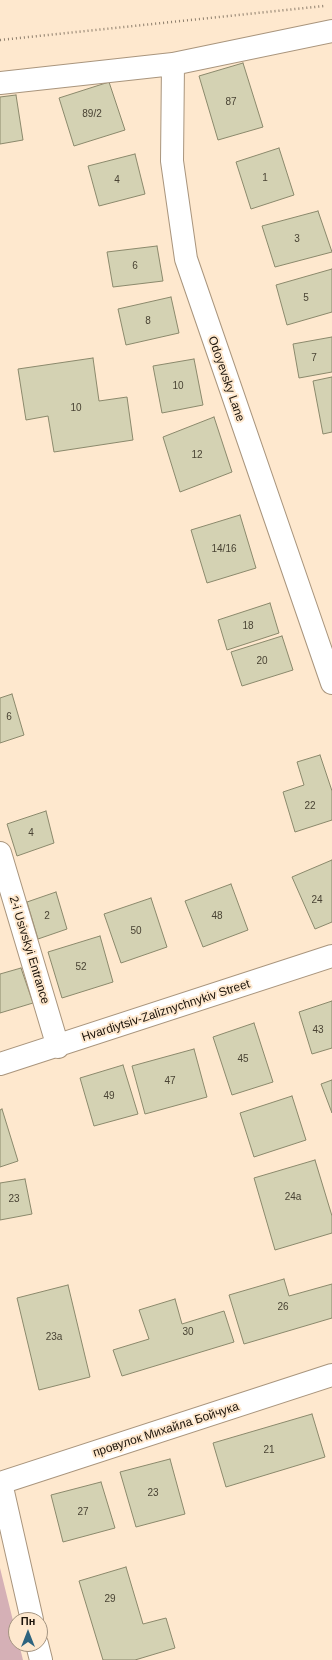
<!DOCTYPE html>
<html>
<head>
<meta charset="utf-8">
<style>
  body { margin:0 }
  #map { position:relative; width:332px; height:1660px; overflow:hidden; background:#fee8ce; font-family:Arial,sans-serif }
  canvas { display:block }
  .north { position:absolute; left:8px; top:1612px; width:40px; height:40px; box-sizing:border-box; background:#fee8ce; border:1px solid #a39380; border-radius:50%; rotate:0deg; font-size:11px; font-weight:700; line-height:16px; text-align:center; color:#1b130a }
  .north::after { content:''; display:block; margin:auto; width:14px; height:18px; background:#2e647f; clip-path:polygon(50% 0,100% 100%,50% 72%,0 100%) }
</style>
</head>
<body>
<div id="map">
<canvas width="332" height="1660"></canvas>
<div class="north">Пн</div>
</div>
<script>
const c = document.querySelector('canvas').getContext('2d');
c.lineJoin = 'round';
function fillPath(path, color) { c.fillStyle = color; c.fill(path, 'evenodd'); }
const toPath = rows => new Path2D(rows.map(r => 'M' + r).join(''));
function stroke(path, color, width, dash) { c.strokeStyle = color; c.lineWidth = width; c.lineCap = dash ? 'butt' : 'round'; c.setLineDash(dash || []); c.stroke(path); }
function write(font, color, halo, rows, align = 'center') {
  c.font = font + ' Arial,sans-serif'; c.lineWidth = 4; c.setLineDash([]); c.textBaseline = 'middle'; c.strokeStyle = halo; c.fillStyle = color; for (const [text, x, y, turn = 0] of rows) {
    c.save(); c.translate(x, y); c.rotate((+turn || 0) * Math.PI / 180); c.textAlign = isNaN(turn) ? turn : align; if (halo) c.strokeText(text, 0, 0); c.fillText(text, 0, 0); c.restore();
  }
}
fillPath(toPath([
  [0,1568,16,1633,16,1644,19,1644,23,1660,0,1660]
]), '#d5b0b6');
const building = toPath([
  [243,63,263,127,218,140,199,76,243,63],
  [109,82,125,130,74,146,59,98,109,82],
  [16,95,23,140,0,144,0,97,16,95],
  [279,148,294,195,251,209,236,162,279,148],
  [135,154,145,194,99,206,88,166,135,154],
  [318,211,332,252,275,267,262,226,318,211],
  [157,246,163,281,113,287,107,252,157,246],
  [332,269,332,312,287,325,276,285,332,269],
  [171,297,179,333,126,345,118,309,171,297],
  [332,337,332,372,299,378,293,344,332,337],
  [93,358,99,401,127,397,133,440,54,452,48,416,26,420,18,369,93,358],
  [194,359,203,405,162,413,153,366,194,359],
  [332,377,332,432,323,434,313,381,332,377],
  [214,417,232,472,180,492,163,437,214,417],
  [240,515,256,568,207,583,191,530,240,515],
  [270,603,279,633,227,650,218,620,270,603],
  [282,636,293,670,242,686,231,652,282,636],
  [12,694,24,735,0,743,0,698,12,694],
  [320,755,332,791,332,820,295,832,283,792,304,785,297,762,320,755],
  [46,811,54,843,17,856,7,824,46,811],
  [332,860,332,922,315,929,292,877,332,860],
  [231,884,248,930,203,947,185,901,231,884],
  [56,892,67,929,38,939,27,902,56,892],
  [151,898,167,947,121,963,104,914,151,898],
  [100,936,113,982,62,998,48,952,100,936],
  [21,968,33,1003,0,1013,0,974,21,968],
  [332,1001,332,1048,312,1054,299,1012,332,1001],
  [254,1023,273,1082,232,1095,213,1037,254,1023],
  [194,1049,207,1097,145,1114,132,1066,194,1049],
  [123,1065,138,1114,94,1126,80,1078,123,1065],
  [332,1080,332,1113,321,1084,332,1080],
  [292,1096,306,1140,254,1157,240,1113,292,1096],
  [2,1109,18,1161,0,1167,0,1110,2,1109],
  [315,1160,332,1216,332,1233,275,1250,254,1178,315,1160],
  [25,1179,32,1214,0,1220,0,1183,25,1179],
  [284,1279,289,1296,332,1284,332,1318,244,1344,229,1295,284,1279],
  [68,1285,90,1377,39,1390,17,1298,68,1285],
  [175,1299,182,1324,224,1311,234,1342,122,1376,113,1350,149,1339,139,1310,175,1299],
  [312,1414,325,1457,226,1487,213,1443,312,1414],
  [170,1459,185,1514,136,1527,120,1472,170,1459],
  [101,1482,115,1528,63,1542,51,1495,101,1482],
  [126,1567,143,1624,166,1618,175,1648,135,1660,103,1660,79,1581,126,1567]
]);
fillPath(building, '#d4d2b3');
stroke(building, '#8b896c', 1);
const minor = toPath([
  [173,64,172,161,186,259,332,683],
  [0,83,173,64,332,31],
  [0,853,58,1047],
  [0,1064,332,956],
  [0,1483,332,1375],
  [1,1483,32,1620],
  [37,1644,41,1660]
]);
stroke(minor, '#a9957d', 24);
stroke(toPath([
  [0,40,324,6]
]), '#8d7e6c', 2.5, [1, 3]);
stroke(minor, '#fff', 22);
write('10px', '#494334', null, [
  ["87",231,102],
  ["89/2",92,114],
  ["1",265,178],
  ["4",117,180],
  ["3",297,239],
  ["6",135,266],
  ["5",306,298],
  ["8",148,321],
  ["7",314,358],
  ["10",178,386],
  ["10",76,408],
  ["12",197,455],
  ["14/16",224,549],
  ["18",248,626],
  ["20",262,661],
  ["6",9,717],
  ["22",310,806],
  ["4",31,833],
  ["24",317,900],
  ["2",47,916],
  ["48",217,916],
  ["50",136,931],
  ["52",81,967],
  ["43",318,1030],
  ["45",243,1059],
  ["47",170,1081],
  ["49",109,1096],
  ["24а",293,1197],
  ["23",14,1199],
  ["26",283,1307],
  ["30",188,1332],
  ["23а",54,1337],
  ["21",269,1450],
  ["23",153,1493],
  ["27",83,1512],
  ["29",110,1599]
]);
write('12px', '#1b130a', '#fee8ce', [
  ["Odoyevsky Lane",226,379,71],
  ["2-i Usivskyi Entrance",29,950,73],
  ["Hvardiytsiv-Zaliznychnykiv Street",166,1011,-18],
  ["провулок Михайла Бойчука",166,1430,-18]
]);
</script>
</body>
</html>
